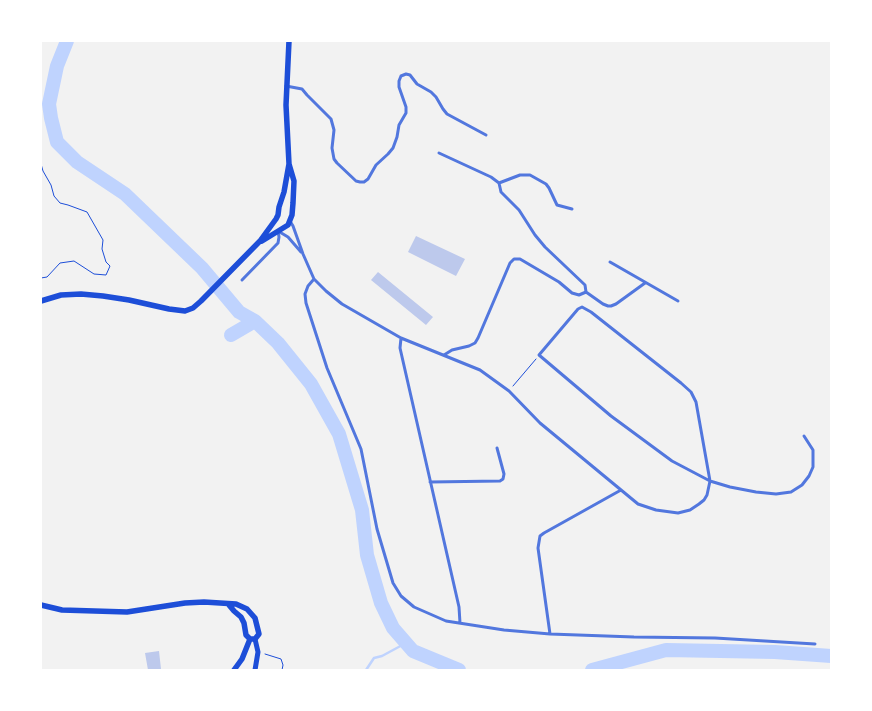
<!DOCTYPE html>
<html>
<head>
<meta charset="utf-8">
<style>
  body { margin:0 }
  #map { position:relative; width:872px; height:711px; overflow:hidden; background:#f2f2f2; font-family:"Source Sans 3",sans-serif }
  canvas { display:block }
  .frame { position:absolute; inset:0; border:42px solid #fff; pointer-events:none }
</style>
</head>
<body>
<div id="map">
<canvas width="872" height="711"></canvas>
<div class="frame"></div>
</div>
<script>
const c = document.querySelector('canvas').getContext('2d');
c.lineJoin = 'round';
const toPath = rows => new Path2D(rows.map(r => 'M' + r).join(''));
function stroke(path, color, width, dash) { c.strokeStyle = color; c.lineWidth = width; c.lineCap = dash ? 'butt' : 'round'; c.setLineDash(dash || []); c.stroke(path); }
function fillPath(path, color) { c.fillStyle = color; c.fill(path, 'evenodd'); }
stroke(toPath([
  [366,670,374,658,382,656,406,643]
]), '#bfd3fe', 2.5);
stroke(toPath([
  [67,41,57,66,49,104,51,118,57,142,77,162,125,194,202,268,239,312,255,321,278,343,311,384,339,434,362,510,367,555,381,603,393,628,413,651,459,670],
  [231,335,255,321],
  [592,670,666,650,775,652,831,656]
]), '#bfd3fe', 14);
fillPath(toPath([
  [416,236,465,259,456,276,408,252],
  [378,272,433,317,426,325,371,280],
  [159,651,161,669,148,670,145,653]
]), '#bdc9ec');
stroke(toPath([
  [41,164,43,171,51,185,54,196,60,203,68,205,87,212,103,240,102,249,106,262,110,266,106,275,94,274,74,261,60,263,47,277,41,278],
  [513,386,536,359],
  [265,654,281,659,283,665,282,670]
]), '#1d4ed8', 1);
stroke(toPath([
  [286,86,302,89,307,95,331,119,334,130,332,148,334,159,337,163,356,181,360,182,364,182,368,179,376,165,388,154,393,148,397,137,399,125,406,113,406,107,399,87,399,81,401,76,406,74,410,75,417,84,431,92,436,97,443,109,447,114,486,135],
  [439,153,491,177,499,183,501,192,519,210,535,235,545,247,585,285,586,292,579,295,572,293,559,282,520,259,514,259,510,263,478,338,475,343,469,346,452,350,444,355],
  [499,183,520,175,530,175,546,184,549,188,557,205,572,209],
  [290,221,293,226,303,254,314,279,326,291,342,304,401,338,480,370,509,391,540,423,638,504,656,510,678,513,690,510,699,504,704,500,707,495,710,481,696,402,691,392,681,383,591,312,582,307,578,309,539,355,611,416,672,461,710,481,730,487,756,492,776,494,791,492,802,485,809,476,813,467,813,450,804,436],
  [610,262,678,301],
  [314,279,308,286,305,294,306,303,327,368,361,449,377,529,393,583,401,596,414,607,446,621,504,630,550,634,634,637,715,638,815,644],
  [242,280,278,243,279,237,278,231,288,237,301,252],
  [586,292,603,304,608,306,611,306,616,304,645,283],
  [401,338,400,348,459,607,460,623],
  [430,482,500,481,503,479,504,474,497,448],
  [550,634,538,548,540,536,544,533,621,490]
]), '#5277de', 3);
stroke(toPath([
  [255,639,258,652,255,670]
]), '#1d4ed8', 5);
stroke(toPath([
  [262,241,288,225,292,215,293,203,294,181,289,164,286,105,289,41],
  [41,301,61,295,81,294,103,296,129,300,169,309,185,311,193,308,201,301,260,241,276,219,278,215,279,207,284,192,289,164],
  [41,605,62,610,127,612,185,603,204,602,236,604,247,609,255,618,259,634,255,639,250,639],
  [229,605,234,611,241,617,244,623,246,635,250,639],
  [234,670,242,659,250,639]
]), '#1d4ed8', 5.5);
</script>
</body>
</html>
